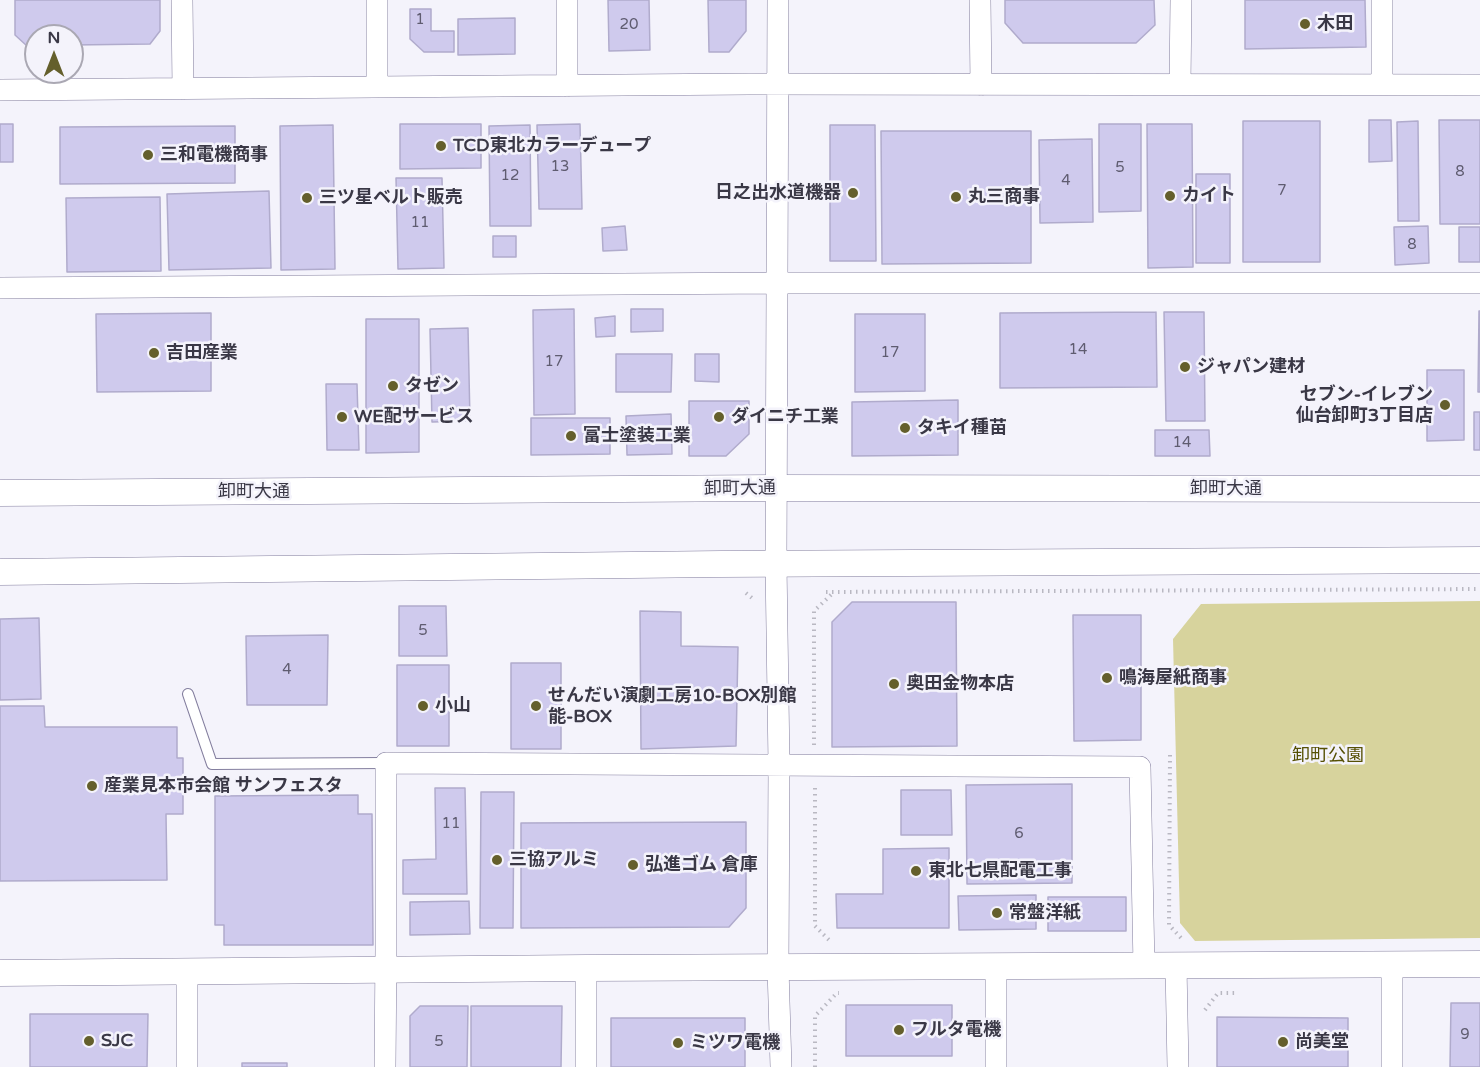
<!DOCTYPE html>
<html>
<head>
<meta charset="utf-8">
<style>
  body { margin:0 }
  #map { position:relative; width:1480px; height:1067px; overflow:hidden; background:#f4f3fb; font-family:"Varela Round",sans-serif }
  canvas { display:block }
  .north { position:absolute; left:24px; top:24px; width:60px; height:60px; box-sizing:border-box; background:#f4f3fb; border:2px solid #aaa8b3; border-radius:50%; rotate:0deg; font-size:16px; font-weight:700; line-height:24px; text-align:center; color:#3a3846 }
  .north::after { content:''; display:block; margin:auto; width:21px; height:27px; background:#645f2c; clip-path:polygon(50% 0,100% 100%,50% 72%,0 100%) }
</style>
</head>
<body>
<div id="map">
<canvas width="1480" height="1067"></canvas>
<div class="north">N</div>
</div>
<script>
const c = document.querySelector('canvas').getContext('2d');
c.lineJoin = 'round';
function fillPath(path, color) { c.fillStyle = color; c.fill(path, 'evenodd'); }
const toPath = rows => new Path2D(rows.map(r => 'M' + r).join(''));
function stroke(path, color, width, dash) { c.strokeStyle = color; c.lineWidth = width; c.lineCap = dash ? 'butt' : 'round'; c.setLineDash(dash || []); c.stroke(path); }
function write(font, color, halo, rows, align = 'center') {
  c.font = font + ' "Varela Round","Noto Sans JP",sans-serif'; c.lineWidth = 5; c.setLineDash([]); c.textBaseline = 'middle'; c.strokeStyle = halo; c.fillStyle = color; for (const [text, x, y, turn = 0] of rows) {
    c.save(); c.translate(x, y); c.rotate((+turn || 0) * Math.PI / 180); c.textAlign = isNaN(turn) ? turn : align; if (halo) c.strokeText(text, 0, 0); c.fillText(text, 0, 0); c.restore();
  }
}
fillPath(toPath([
  [1480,601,1480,938,1195,941,1180,923,1173,639,1201,604]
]), '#d7d39d');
const building = toPath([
  [15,0,160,0,160,31,150,44,72,45,72,36,36,36,36,46,27,46,15,35,15,0],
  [608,0,649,0,650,50,609,51,608,0],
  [708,0,746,0,746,31,729,52,709,52,708,0],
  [1005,0,1154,0,1155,25,1136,43,1023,43,1005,23,1005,0],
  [1245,0,1365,0,1366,47,1245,49,1245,0],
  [410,9,431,9,431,31,454,31,454,52,424,52,410,39,410,9],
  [515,18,515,54,458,55,458,19,515,18],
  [1369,120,1391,120,1392,161,1369,162,1369,120],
  [1439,120,1480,120,1480,224,1440,224,1439,120],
  [1243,121,1320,121,1320,262,1243,262,1243,121],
  [1418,121,1419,221,1398,221,1397,122,1418,121],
  [0,124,13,124,13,162,0,162,0,124],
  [400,124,481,124,481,168,400,169,400,124],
  [580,124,582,209,539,209,537,125,580,124],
  [1099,124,1141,124,1141,211,1099,212,1099,124],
  [1147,124,1192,124,1193,267,1148,268,1147,124],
  [333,125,335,269,281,270,280,126,333,125],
  [530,125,531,226,490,226,489,126,530,125],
  [830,125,875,125,876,261,830,261,830,125],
  [235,126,235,183,60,184,60,127,235,126],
  [881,131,1031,131,1031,263,882,264,881,131],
  [1092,139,1093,222,1040,223,1039,140,1092,139],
  [1196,174,1230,174,1230,263,1196,263,1196,174],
  [396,178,442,178,444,268,398,269,396,178],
  [269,191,271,268,169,270,167,194,269,191],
  [160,197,161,271,67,272,66,198,160,197],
  [625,226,627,250,603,251,602,228,625,226],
  [1428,226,1429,263,1395,265,1394,227,1428,226],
  [1459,227,1480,227,1480,262,1459,262,1459,227],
  [493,236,516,236,516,257,493,257,493,236],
  [574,309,575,414,534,415,533,310,574,309],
  [631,309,663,309,663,331,631,332,631,309],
  [1479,311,1480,311,1480,392,1478,392,1479,311],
  [1156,312,1157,387,1000,388,1000,313,1156,312],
  [1164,312,1204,312,1205,421,1166,421,1164,312],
  [211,313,211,391,97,392,96,314,211,313],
  [855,314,925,314,925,391,855,392,855,314],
  [615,316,615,336,596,337,595,318,615,316],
  [366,319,419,319,419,452,366,453,366,319],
  [468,328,470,421,432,422,430,329,468,328],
  [616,354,672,354,671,392,616,392,616,354],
  [695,354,719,354,719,382,695,381,695,354],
  [1427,370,1464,370,1464,440,1427,441,1427,370],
  [326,384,357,384,359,450,327,450,326,384],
  [958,400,958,455,852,456,852,402,958,400],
  [689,401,749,401,749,434,726,456,689,456,689,401],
  [1474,412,1480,412,1480,450,1474,450,1474,412],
  [671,414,672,454,627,455,626,416,671,414],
  [531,418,610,418,610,454,531,455,531,418],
  [1155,430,1209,430,1210,456,1155,456,1155,430],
  [852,602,956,602,957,746,832,747,832,622,852,602],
  [399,606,446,606,447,656,399,656,399,606],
  [640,611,681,612,681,646,738,647,736,746,641,749,640,611],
  [1073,615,1141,615,1141,740,1074,741,1073,615],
  [39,618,41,699,0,700,0,619,39,618],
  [328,635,327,705,247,705,246,636,328,635],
  [511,663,561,663,561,749,511,749,511,663],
  [397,665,449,665,449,746,397,746,397,665],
  [0,706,44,706,45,727,177,727,177,758,183,758,183,814,166,814,167,880,0,881,0,706],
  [1072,784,1072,883,967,884,966,785,1072,784],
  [435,788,465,788,467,894,403,894,403,860,436,859,435,788],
  [901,790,951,790,952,835,901,835,901,790],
  [481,792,514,792,513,928,480,928,481,792],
  [358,795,358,814,372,814,373,945,224,945,224,925,215,925,215,796,358,795],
  [746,822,746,908,729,927,521,928,521,823,746,822],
  [949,848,949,928,837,928,836,894,883,894,883,849,949,848],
  [1036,895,1036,929,959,930,958,896,1036,895],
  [1048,897,1126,897,1126,931,1048,931,1048,897],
  [469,901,470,934,410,935,410,902,469,901],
  [1451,1003,1480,1003,1480,1067,1450,1067,1451,1003],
  [846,1005,952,1005,952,1056,846,1056,846,1005],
  [420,1006,468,1006,467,1067,410,1067,410,1016,420,1006],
  [471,1006,562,1006,561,1067,471,1067,471,1006],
  [30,1014,148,1014,147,1067,30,1067,30,1014],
  [1217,1017,1348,1018,1348,1067,1217,1067,1217,1017],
  [611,1018,745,1018,745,1067,611,1067,611,1018],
  [242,1063,287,1063,287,1067,242,1067,242,1063]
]);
fillPath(building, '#cfcaed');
stroke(building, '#b0abcc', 1.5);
const service = toPath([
  [188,694,212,764,386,763]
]);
const minor = toPath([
  [182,0,183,89],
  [567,0,567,86],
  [778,0,776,564,779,764,778,968,781,1067],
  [980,0,981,85],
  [1382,0,1382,84],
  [1180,84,1181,0],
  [377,87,377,0],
  [0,90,749,84,1480,85],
  [0,288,777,283,1480,283],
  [1392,965,1392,1067],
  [1176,966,1178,1067],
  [996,967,996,1067],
  [586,968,586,1067],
  [187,972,187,1067],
  [385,1067,386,950,386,763,1140,767,1144,966]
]);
const tertiary = toPath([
  [0,493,776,488,1480,489],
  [0,572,721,564,1480,560],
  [0,973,586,968,1480,964]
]);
stroke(service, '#837e9e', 12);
stroke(minor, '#837e9e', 22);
stroke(tertiary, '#837e9e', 27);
stroke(toPath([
  [826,592,1480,589],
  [746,593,752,598],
  [814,745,814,611,834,592],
  [1170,755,1169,925,1182,939],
  [815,788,815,926,831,942],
  [1205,1010,1218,993,1238,993],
  [815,1067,815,1016,837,993,839,993]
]), '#b9b8c2', 4, [1.5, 4.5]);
stroke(service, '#fff', 10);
stroke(minor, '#fff', 21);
stroke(tertiary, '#fff', 26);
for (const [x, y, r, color] of [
  [1305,24,6,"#645f2c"],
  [441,146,6,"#645f2c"],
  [148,155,6,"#645f2c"],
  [853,193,6,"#645f2c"],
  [1170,196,6,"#645f2c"],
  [956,197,6,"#645f2c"],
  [307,198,6,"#645f2c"],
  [154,353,6,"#645f2c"],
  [1185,367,6,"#645f2c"],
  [393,386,6,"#645f2c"],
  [1445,405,6,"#645f2c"],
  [342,417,6,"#645f2c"],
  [719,417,6,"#645f2c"],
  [905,428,6,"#645f2c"],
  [571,436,6,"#645f2c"],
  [1107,678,6,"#645f2c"],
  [894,684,6,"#645f2c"],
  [423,706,6,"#645f2c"],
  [536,706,6,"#645f2c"],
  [92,786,6,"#645f2c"],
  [497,860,6,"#645f2c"],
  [633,865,6,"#645f2c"],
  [916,871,6,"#645f2c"],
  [997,913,6,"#645f2c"],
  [899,1030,6,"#645f2c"],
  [89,1041,6,"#645f2c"],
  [1283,1042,6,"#645f2c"],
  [678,1043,6,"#645f2c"]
]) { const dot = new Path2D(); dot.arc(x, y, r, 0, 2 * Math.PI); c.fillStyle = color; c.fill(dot); stroke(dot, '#f4f3fb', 2); }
write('15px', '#5f5c70', null, [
  ["1",420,20],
  ["20",629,25],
  ["13",560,167],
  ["5",1120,168],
  ["8",1460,172],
  ["12",510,176],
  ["4",1066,181],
  ["7",1282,191],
  ["11",420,223],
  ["8",1412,245],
  ["14",1078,350],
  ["17",890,353],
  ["17",554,362],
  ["14",1182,443],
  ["5",423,631],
  ["4",287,670],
  ["11",451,824],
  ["6",1019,834],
  ["9",1465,1035],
  ["5",439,1042]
]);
write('bold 18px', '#3a3846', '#f4f3fb', [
  ["木田",1317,24],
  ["TCD東北カラーデュープ",453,146],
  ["三和電機商事",160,155],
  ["日之出水道機器",841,193,"right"],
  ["カイト",1182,196],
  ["丸三商事",968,197],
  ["三ツ星ベルト販売",319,198],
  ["吉田産業",166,353],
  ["ジャパン建材",1197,367],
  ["タゼン",405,386],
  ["セブン-イレブン",1433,395,"right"],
  ["仙台卸町3丁目店",1433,416,"right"],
  ["WE配サービス",354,417],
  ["ダイニチ工業",731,417],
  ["タキイ種苗",917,428],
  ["富士塗装工業",583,436],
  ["鳴海屋紙商事",1119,678],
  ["奥田金物本店",906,684],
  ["せんだい演劇工房10-BOX別館",548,696],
  ["能-BOX",548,717],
  ["小山",435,706],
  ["産業見本市会館 サンフェスタ",104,786],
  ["三協アルミ",509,860],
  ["弘進ゴム 倉庫",645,865],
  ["東北七県配電工事",928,871],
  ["常盤洋紙",1009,913],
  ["フルタ電機",911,1030],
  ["SJC",101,1041],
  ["尚美堂",1295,1042],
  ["ミツワ電機",690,1043]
], 'left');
write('18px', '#3a3846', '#f4f3fb', [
  ["卸町大通",740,489,-1],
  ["卸町大通",1226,489],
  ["卸町大通",254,492]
]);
write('18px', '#565004', '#f4f3fb', [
  ["卸町公園",1328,756]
]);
</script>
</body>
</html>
